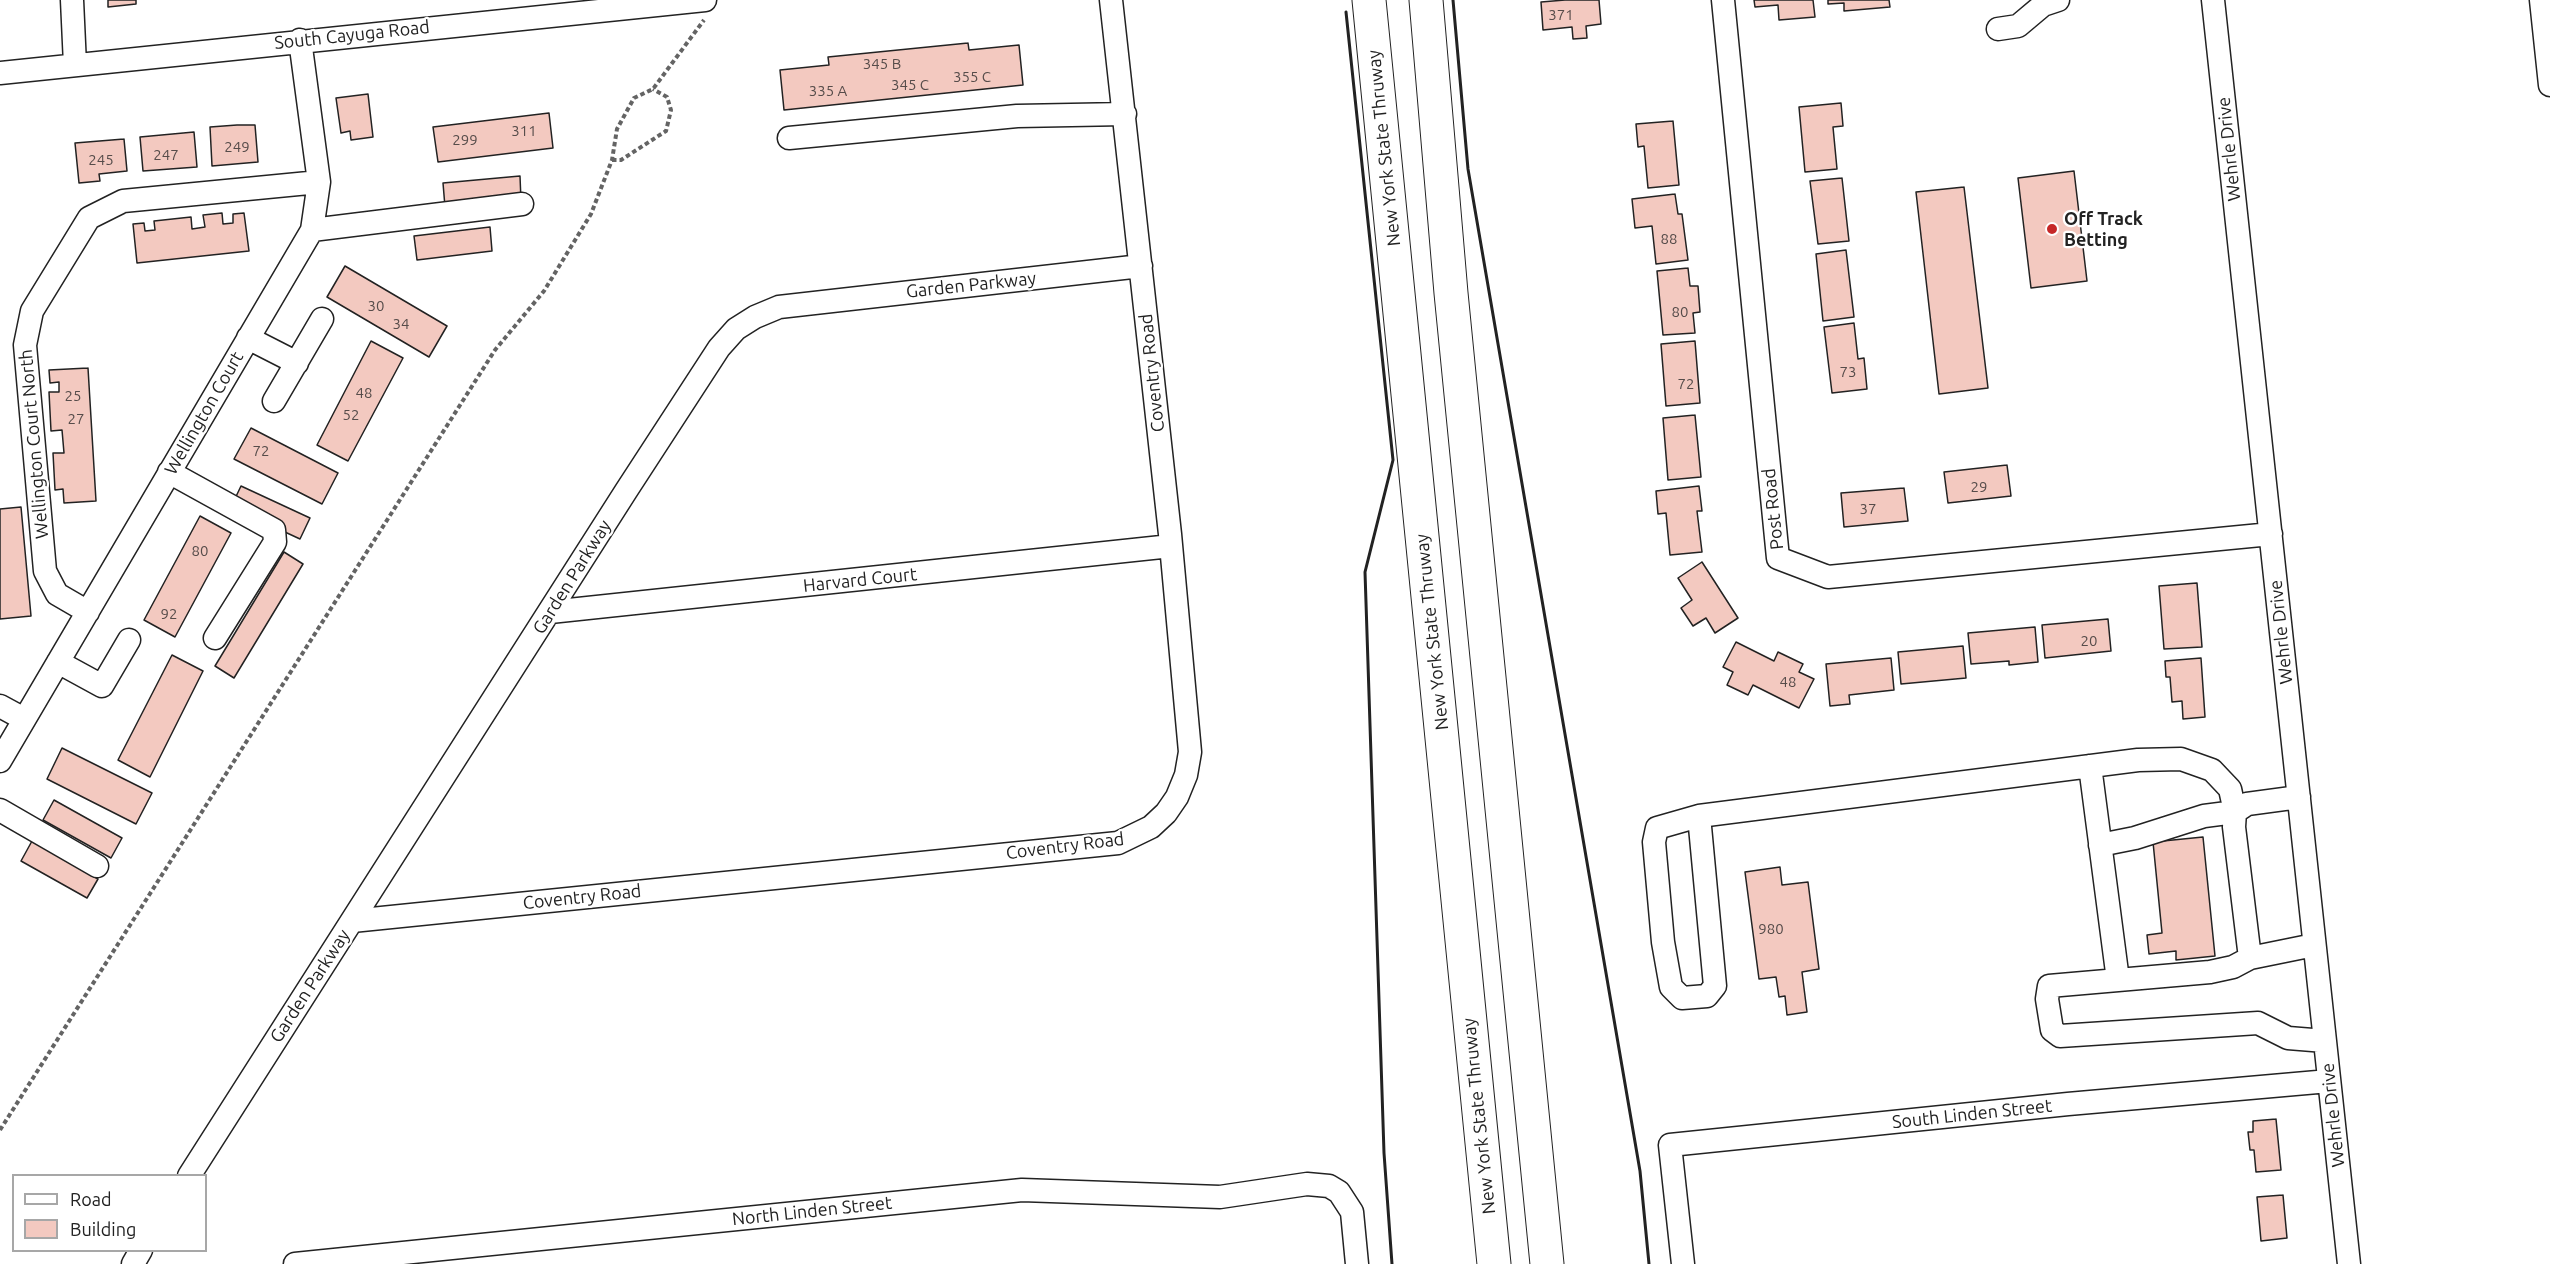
<!DOCTYPE html>
<html>
<head>
<meta charset="utf-8">
<style>
  body { margin:0 }
  #map { position:relative; width:2550px; height:1264px; overflow:hidden; background:#fff; font-family:Ubuntu,sans-serif }
  canvas { display:block }
  .legend { position:absolute; left:12px; top:1174px; width:195px; height:78px; box-sizing:border-box; background:#fff; border:2px solid #a7a7a7; margin:0; padding:8px 10px; list-style:none; font-size:18px; color:#222 }
  .legend li { display:flex; align-items:center; gap:12px; height:30px }
  .legend b { width:30px; border:2px solid #a7a7a7 }
</style>
</head>
<body>
<div id="map">
<canvas width="2550" height="1264"></canvas>
<ul class="legend">
<li><b style="height:8px;background:#fff"></b>Road</li>
<li><b style="height:16px;background:#f3c9c0"></b>Building</li>
</ul>
</div>
<script>
const c = document.querySelector('canvas').getContext('2d');
c.lineJoin = 'round';
function fillPath(path, color) { c.fillStyle = color; c.fill(path, 'evenodd'); }
const toPath = rows => new Path2D(rows.map(r => 'M' + r).join(''));
function stroke(path, color, width, dash) { c.strokeStyle = color; c.lineWidth = width; c.lineCap = dash ? 'butt' : 'round'; c.setLineDash(dash || []); c.stroke(path); }
function write(font, color, halo, rows, align = 'center') {
  c.font = font + ' Ubuntu,sans-serif'; c.lineWidth = 4.5; c.setLineDash([]); c.textBaseline = 'middle'; c.strokeStyle = halo; c.fillStyle = color; for (const [text, x, y, turn = 0] of rows) {
    c.save(); c.translate(x, y); c.rotate((+turn || 0) * Math.PI / 180); c.textAlign = isNaN(turn) ? turn : align; if (halo) c.strokeText(text, 0, 0); c.fillText(text, 0, 0); c.restore();
  }
}
const building = toPath([
  [108,0,136,0,136,4,108,7,108,0],
  [1565,0,1599,0,1601,24,1586,26,1587,38,1573,39,1572,27,1543,30,1541,2,1565,0],
  [1754,0,1813,0,1815,17,1779,20,1778,5,1755,7,1754,0],
  [1828,0,1889,0,1890,7,1844,11,1844,3,1828,4,1828,0],
  [968,43,969,50,1019,45,1023,85,784,110,780,70,829,65,828,57,968,43],
  [368,94,373,137,351,140,350,131,341,133,336,98,368,94],
  [1841,103,1843,126,1833,127,1837,169,1805,172,1799,107,1841,103],
  [549,113,553,148,438,162,433,127,549,113],
  [1673,121,1679,185,1648,188,1644,146,1638,147,1636,124,1673,121],
  [237,125,255,125,258,162,212,166,210,127,237,125],
  [194,132,197,167,143,171,140,137,194,132],
  [124,139,127,171,99,174,100,181,79,183,75,143,124,139],
  [2074,171,2087,281,2031,288,2018,178,2074,171],
  [520,176,521,201,445,207,443,183,520,176],
  [1842,178,1849,241,1818,244,1810,181,1842,178],
  [1964,187,1988,388,1939,394,1916,192,1964,187],
  [1675,194,1678,214,1682,214,1688,260,1656,264,1652,226,1635,228,1632,199,1675,194],
  [222,213,223,224,233,223,233,214,244,213,249,251,137,263,133,224,144,223,145,231,155,230,154,221,191,217,192,229,205,227,203,215,222,213],
  [490,227,492,251,417,260,414,236,490,227],
  [1846,250,1854,317,1823,321,1816,254,1846,250],
  [345,266,447,326,429,357,327,297,345,266],
  [1688,268,1690,286,1698,286,1700,312,1693,313,1695,333,1663,335,1657,271,1688,268],
  [1854,323,1858,359,1864,358,1867,389,1832,393,1824,327,1854,323],
  [371,341,403,358,348,461,317,445,371,341],
  [1695,341,1700,403,1666,406,1661,344,1695,341],
  [88,368,96,501,64,503,63,489,55,490,53,453,64,453,62,430,51,431,49,392,59,392,59,382,50,383,49,370,88,368],
  [1695,415,1701,477,1668,480,1663,418,1695,415],
  [251,428,338,473,322,504,234,459,251,428],
  [2007,465,2011,496,1948,503,1944,472,2007,465],
  [241,486,310,518,300,539,231,507,241,486],
  [1699,486,1702,511,1697,511,1702,552,1670,555,1666,513,1658,514,1656,491,1699,486],
  [1904,488,1908,521,1844,527,1841,493,1904,488],
  [21,507,31,616,0,619,0,509,21,507],
  [200,516,231,533,175,637,144,620,200,516],
  [284,552,303,564,234,678,215,666,284,552],
  [1702,562,1738,618,1715,633,1706,618,1693,626,1681,608,1692,600,1678,578,1702,562],
  [2197,583,2202,647,2164,649,2159,586,2197,583],
  [2108,619,2111,651,2045,658,2042,625,2108,619],
  [2035,627,2038,662,2009,665,2009,661,1971,664,1968,633,2035,627],
  [1736,642,1774,661,1778,652,1803,664,1799,672,1814,679,1799,708,1753,685,1748,695,1727,685,1733,672,1723,667,1736,642],
  [1963,646,1966,678,1901,684,1898,652,1963,646],
  [172,655,203,671,150,777,118,760,172,655],
  [1891,658,1894,690,1849,695,1850,704,1830,706,1826,664,1891,658],
  [2201,658,2205,717,2183,719,2182,701,2172,702,2170,677,2166,677,2165,661,2201,658],
  [62,748,152,793,136,824,47,779,62,748],
  [54,800,122,838,111,858,43,820,54,800],
  [2203,837,2215,956,2176,960,2176,951,2149,954,2147,935,2162,933,2153,842,2203,837],
  [32,841,98,879,87,898,21,861,32,841],
  [1780,867,1782,885,1808,882,1819,969,1802,972,1807,1012,1787,1015,1785,996,1779,997,1776,977,1759,979,1745,872,1780,867],
  [2276,1119,2281,1170,2256,1172,2254,1150,2250,1150,2248,1132,2253,1132,2253,1121,2276,1119],
  [2283,1195,2287,1238,2261,1241,2257,1197,2283,1195]
]);
fillPath(building, '#f3c9c0');
stroke(building, '#222', 1.5);
const minor = toPath([
  [72,0,75,65],
  [1723,0,1778,558,1828,577,2271,534],
  [2213,0,2349,1264],
  [2541,0,2550,85],
  [1998,29,2018,26,2043,5,2058,0],
  [0,73,705,0],
  [789,138,1017,116,1125,114],
  [312,230,522,204],
  [248,338,297,363],
  [274,401,322,319],
  [169,472,274,530,275,542,215,638],
  [88,612,57,594,45,571,25,345,32,311,89,218,123,201,319,182],
  [550,612,1171,546],
  [58,662,102,686,129,640],
  [0,706,24,719],
  [0,761,312,230,319,182,300,40],
  [2090,766,2118,980],
  [2299,797,2247,804,2235,812,2234,827,2250,958,2314,945],
  [0,810,97,866],
  [1699,816,1715,986,1707,996,1682,998,1671,987,1663,942,1654,842,1657,828,1699,816,2138,760,2181,759,2212,770,2230,789,2235,812,2204,816,2135,838,2100,845],
  [352,921,1118,843,1151,827,1166,813,1177,797,1186,775,1190,752,1170,534,1111,0],
  [2250,958,2233,967,2210,972,2049,986,2047,999,2052,1030,2060,1036,2258,1023,2288,1038,2325,1041],
  [189,1176,626,491,719,348,736,329,755,317,779,307,1141,266],
  [133,1264,141,1250],
  [295,1264,1022,1190,1220,1197,1307,1184,1329,1186,1339,1192,1352,1212,1357,1264],
  [1683,1264,1670,1145,2068,1104,2329,1081]
]);
const highway = toPath([
  [1369,0,1494,1264],
  [1426,0,1451,293,1547,1264]
]);
stroke(minor, '#222', 25);
stroke(highway, '#222', 35);
stroke(toPath([
  [612,160,621,160,666,131,671,110,667,97,653,89],
  [0,1130,495,350,544,291,591,214,612,160,617,129,634,98,653,89,704,20]
]), '#646464', 4, [4.5, 3]);
stroke(minor, '#fff', 22);
stroke(highway, '#fff', 33);
stroke(toPath([
  [1453,0,1468,169,1640,1171,1649,1264],
  [1346,12,1393,460,1365,572,1384,1153,1392,1264]
]), '#222', 3);
for (const [x, y, r, color] of [
  [2052,229,6,"#c62828"]
]) { const dot = new Path2D(); dot.arc(x, y, r, 0, 2 * Math.PI); c.fillStyle = color; c.fill(dot); stroke(dot, '#fff', 2); }
write('15px', '#564c4a', null, [
  ["371",1561,15],
  ["345 B",882,64],
  ["355 C",972,77],
  ["345 C",910,85],
  ["335 A",828,91],
  ["311",524,131],
  ["299",465,140],
  ["249",237,147],
  ["247",166,155],
  ["245",101,160],
  ["88",1669,239],
  ["30",376,306],
  ["80",1680,312],
  ["34",401,324],
  ["73",1848,372],
  ["72",1686,384],
  ["48",364,393],
  ["25",73,396],
  ["52",351,415],
  ["27",76,419],
  ["72",261,451],
  ["29",1979,487],
  ["37",1868,509],
  ["80",200,551],
  ["92",169,614],
  ["20",2089,641],
  ["48",1788,682],
  ["980",1771,929]
]);
write('18px', '#222', '#fff', [
  ["South Cayuga Road",352,35,-6],
  ["New York State Thruway",1384,148,-96],
  ["Wehrle Drive",2229,149,-96],
  ["Garden Parkway",971,285,-6],
  ["Coventry Road",1152,373,-96],
  ["Wellington Court",204,413,-60],
  ["Wellington Court North",34,444,-95],
  ["Post Road",1773,509,-96],
  ["Garden Parkway",572,577,-58],
  ["Harvard Court",860,580,-6],
  ["New York State Thruway",1432,632,-96],
  ["Wehrle Drive",2281,632,-96],
  ["Coventry Road",1065,846,-7],
  ["Coventry Road",582,897,-6],
  ["Garden Parkway",310,986,-57],
  ["South Linden Street",1972,1114,-6],
  ["Wehrle Drive",2333,1115,-96],
  ["New York State Thruway",1479,1116,-96],
  ["North Linden Street",812,1211,-6]
]);
write('bold 18px', '#222', '#fff', [
  ["Off Track",2064,219],
  ["Betting",2064,240]
], 'left');
</script>
</body>
</html>
